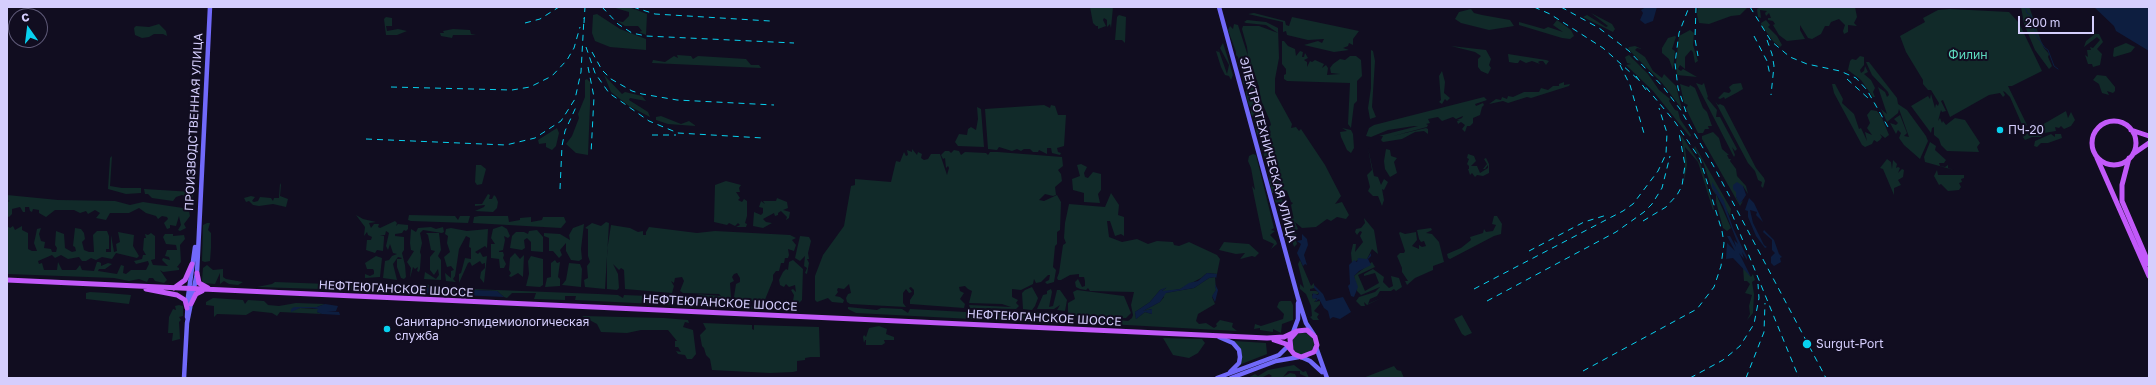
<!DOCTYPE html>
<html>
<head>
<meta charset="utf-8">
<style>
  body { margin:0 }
  #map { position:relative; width:2156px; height:385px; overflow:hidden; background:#110d20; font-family:"Golos Text",sans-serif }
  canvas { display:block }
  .frame { position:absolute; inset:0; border:8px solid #d5cefd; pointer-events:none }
  .north { position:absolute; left:8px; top:8px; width:40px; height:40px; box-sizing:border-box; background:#110d20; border:1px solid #5f5a78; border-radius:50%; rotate:346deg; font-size:11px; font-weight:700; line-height:16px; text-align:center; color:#d5cefd }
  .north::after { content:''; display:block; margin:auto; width:14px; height:18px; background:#08d1ef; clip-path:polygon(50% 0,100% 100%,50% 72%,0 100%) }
  .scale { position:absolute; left:2018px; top:16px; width:76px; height:18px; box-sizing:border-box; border:2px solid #d5cefd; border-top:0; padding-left:5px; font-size:12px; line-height:14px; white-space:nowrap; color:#d5cefd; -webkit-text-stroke:3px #110d20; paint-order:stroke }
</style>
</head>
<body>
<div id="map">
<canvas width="2156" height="385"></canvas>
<div class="frame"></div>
<div class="north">С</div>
<div class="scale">200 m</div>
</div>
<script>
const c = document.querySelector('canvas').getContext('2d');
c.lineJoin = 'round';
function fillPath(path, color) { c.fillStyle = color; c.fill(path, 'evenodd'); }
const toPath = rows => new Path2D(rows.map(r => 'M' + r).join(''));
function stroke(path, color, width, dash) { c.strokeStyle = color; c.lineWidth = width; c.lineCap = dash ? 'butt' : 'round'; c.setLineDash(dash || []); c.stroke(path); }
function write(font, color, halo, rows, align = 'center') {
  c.font = font + ' "Golos Text",sans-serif'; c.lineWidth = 4; c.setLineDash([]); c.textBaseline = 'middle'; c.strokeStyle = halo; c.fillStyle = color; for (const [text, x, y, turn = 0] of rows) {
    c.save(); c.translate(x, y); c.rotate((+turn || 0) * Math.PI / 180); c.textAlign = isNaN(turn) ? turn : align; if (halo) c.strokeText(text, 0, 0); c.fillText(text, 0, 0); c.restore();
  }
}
fillPath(toPath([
  [612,7,629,7,647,14,646,35,639,32,642,31,638,26,625,26,617,21,623,22,629,16,629,12],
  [1090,7,1113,7,1111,28,1110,24,1107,27,1107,20,1104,18,1103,20,1106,26,1098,29,1098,26,1096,26,1093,23],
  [1698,7,1747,7,1747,8,1740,15,1731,16,1709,24,1699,23,1697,15],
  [1761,7,1855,7,1857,17,1854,23,1857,26,1848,25,1848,32,1844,34,1843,31,1845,25,1839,19,1831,22,1829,26,1825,26,1821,34,1812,39,1808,38,1800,25,1800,30,1805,39,1787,41,1779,35,1773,25,1775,24,1773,21,1768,20,1768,18,1771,18,1769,13,1766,16,1765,13,1767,11,1760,10,1761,18,1758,17,1757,9],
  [2021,7,2029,7,2030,9,2040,38,2044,48,2049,54,2048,57,2052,66,2049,69,2035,50,2024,24],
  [1471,9,1474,13,1482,15,1510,20,1514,26,1489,30,1461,23,1455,19,1459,12],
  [1950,9,2009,12,2019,23,2042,71,2012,86,2008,86,2027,125,2023,127,2010,97,2005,92,2003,91,2005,95,2003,97,2000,93,1989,95,1950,117,1943,100,1941,101,1946,111,1942,112,1941,110,1938,121,1940,118,1942,123,1943,121,1946,125,1955,118,1965,120,1980,143,1977,147,1979,152,1947,151,1941,145,1939,139,1934,135,1934,127,1932,128,1931,133,1911,106,1928,96,1930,99,1931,94,1935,108,1936,104,1938,106,1939,103,1931,90,1928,90,1923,84,1923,80,1906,52,1900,36,1925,22,1923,18,1938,10],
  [1254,13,1285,21,1286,25,1289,26,1292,17,1359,31,1353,39,1353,45,1349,43,1348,46,1343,48,1349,50,1334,52,1304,45,1318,41,1322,43,1324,39,1308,40,1287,35,1286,31,1283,32,1283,22,1248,14],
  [1591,13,1612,24,1615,29,1613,32,1583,17,1587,15,1606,27,1608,26],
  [597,14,620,29,646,39,646,50,610,47,595,41,592,33,593,15],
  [1119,15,1126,17,1125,43,1122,40,1115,40,1117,17],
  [386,17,392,18,392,26,386,26,387,31,398,29,407,31,397,35,386,35,384,19],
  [1247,20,1266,22,1278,28,1279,58,1275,79,1275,93,1292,124,1291,128,1296,127,1299,131,1301,129,1325,165,1341,196,1335,204,1342,202,1349,215,1346,219,1337,217,1331,221,1327,219,1316,227,1302,228,1295,222,1298,229,1293,232,1297,235,1295,237,1297,244,1294,247,1282,210,1283,215,1280,216,1280,207,1275,201,1275,193,1272,193,1269,179,1270,170,1266,162,1261,145,1262,136,1261,133,1260,136,1257,135,1254,118,1251,114,1251,107,1249,106,1246,95,1246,87,1243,83,1244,72,1240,68,1238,57,1236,55,1236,52,1228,30,1230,26,1233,29,1234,24,1238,25,1248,56,1247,47,1242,29,1243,26,1259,26,1278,33,1266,25,1246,23,1244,22],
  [1250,59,1259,87,1261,100,1270,121,1271,125,1269,127,1271,133,1267,130,1266,133,1260,118,1263,110],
  [1285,190,1287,191,1291,202,1293,203,1291,205,1294,220,1291,213,1289,216,1289,211,1282,200,1282,193],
  [1557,20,1571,30,1574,36,1570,39,1562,38,1519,25,1519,22,1544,29,1548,27,1563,32,1553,25],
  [1766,20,1770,25,1768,27,1777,36,1782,45,1780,47,1773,41,1762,26,1761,23],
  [159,24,166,31,167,36,163,34,154,34,149,37,142,38,135,35,134,28,136,26,149,27],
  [453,29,470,30,471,34,476,35,453,35,452,38,441,36,440,33,444,33,443,31],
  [1690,30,1694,33,1693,45,1698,61,1695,63,1693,52,1691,50,1685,57,1685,69,1680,65,1678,69,1681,71,1683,69,1697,77,1677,75,1676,63,1679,36],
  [2095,34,2099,34,2103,42,2097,49,2102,54,2100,65,2093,67,2092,64,2088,64,2085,55,2088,57,2087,50,2091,50,2090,47,2093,48,2100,40,2097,37,2084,47,2086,41],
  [1675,36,1676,37,1672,49,1675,51,1673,70,1669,59,1662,53,1662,48,1668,38],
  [1282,41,1284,41,1288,46,1295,49,1296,56,1300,51,1303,52,1302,57,1304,57,1305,53,1308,58,1304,60,1307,62,1307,67,1310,61,1312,62,1315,60,1324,64,1322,68,1326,65,1328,68,1327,75,1340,74,1331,73,1330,68,1333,64,1340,59,1345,60,1350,56,1356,56,1361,60,1362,76,1357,81,1357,101,1354,104,1351,128,1348,124,1350,83,1287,81,1284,79,1284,75,1286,74,1286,69,1282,64],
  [1223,43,1233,75,1231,80,1229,76,1225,75,1221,67,1216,51,1219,52,1218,48,1227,74,1229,65,1220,48],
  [2126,43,2135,47,2131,52,2114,57,2113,56,2114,48],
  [1451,46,1486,50,1491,59,1489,65,1491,68,1488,74,1481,71,1478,67,1478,59,1481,56,1475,52],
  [1635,46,1642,49,1637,48,1635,50,1645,57,1653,71,1662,78,1664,74,1676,86,1682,109,1662,83,1628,49,1629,47],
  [1371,50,1373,51,1375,61,1372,107,1376,117,1370,119,1368,108,1371,88],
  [1508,54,1546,60,1549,61,1546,65,1543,61,1540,61,1538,62,1540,64,1532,61,1526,63,1520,60,1518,63,1515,63,1509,62],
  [677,55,691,56,693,59,698,56,746,59,751,65,759,65,761,68,652,63,653,60,665,62,674,56,678,58],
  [1629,55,1648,74,1659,90,1670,99,1669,101,1675,110,1678,111,1680,119,1691,135,1690,137,1653,91,1626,65,1631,64,1627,63,1625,57],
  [1860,56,1864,57,1864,65,1860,70,1861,73,1864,71,1865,66,1868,72,1864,74,1871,80,1875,88,1873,92,1875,97,1873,97,1861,80,1848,70,1850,61,1852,59,1856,60],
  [1866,62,1869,62,1897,98,1898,104,1907,110,1926,136,1928,141,1920,159,1904,145,1899,138,1901,133,1898,130,1896,134,1890,123,1896,125,1898,123,1894,119,1900,115,1907,133,1904,136,1909,137,1899,109,1898,113,1887,122,1881,109,1887,114,1878,87,1885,92,1887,97,1889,95,1888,92,1872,75],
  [1442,71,1445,82,1444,93,1450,98,1447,101,1445,99,1442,104,1439,102,1441,100,1439,76],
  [604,75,622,94,625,92,642,96,646,101,630,98,629,100,648,112,650,117,629,106,611,92],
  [2097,75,2106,76,2115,87,2115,91,2113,93,2107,91,2109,95,2102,93,2099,84,2093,80],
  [587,79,590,82,590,105,588,155,576,153,566,144,572,136,579,118,578,114,585,97,585,80],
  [1564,82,1564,85,1570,84,1569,86,1531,98,1527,97,1508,103,1503,101,1489,104,1496,99,1501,100,1502,97,1507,99,1508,96,1513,97,1524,92,1539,92,1541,88,1548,90,1553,86,1559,86,1559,84],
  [1696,83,1702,85,1704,83,1708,97,1707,98,1717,110,1716,117,1720,117,1737,149,1735,151,1732,147,1735,155,1734,157],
  [1741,83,1743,89,1738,92,1725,99,1724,97,1720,99,1718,98,1724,92,1729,93,1731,91,1729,87,1733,84],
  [1680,84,1689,87,1690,85,1695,88,1703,108,1707,112,1712,126,1708,126,1709,129,1705,129,1703,133,1698,133,1689,115,1686,108,1688,105,1684,103],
  [1832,84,1835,84,1843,99,1842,103,1854,114,1859,129,1861,128,1867,141,1865,132,1872,135,1867,128,1870,123,1867,115,1871,110,1877,111,1882,118,1889,135,1885,138,1880,134,1882,137,1880,140,1877,142,1874,140,1872,144,1865,147,1862,145,1834,93],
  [1484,97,1487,100,1475,104,1476,106,1483,103,1484,105,1482,107,1480,115,1473,118,1473,123,1470,126,1467,126,1465,132,1462,129,1465,125,1461,122,1458,124,1457,121,1460,121,1457,120,1462,118,1463,116,1456,119,1453,117,1442,121,1438,117,1428,119,1430,123,1426,124,1428,125,1427,127,1393,136,1426,128,1428,129,1428,134,1424,131,1415,132,1402,139,1383,142,1381,140,1383,136,1379,136,1418,126,1414,126,1388,130,1371,137,1366,136,1369,128,1374,125],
  [1715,101,1718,105,1720,104,1724,106,1756,168,1764,178,1765,181,1763,188,1761,186,1762,182,1758,180,1755,171,1748,163],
  [1044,105,1050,108,1051,105,1055,106,1058,115,1066,115,1064,146,1057,148,1058,152,1061,153,1060,155,1052,153,1051,148,1047,148,1047,154,1039,150,1038,152,1033,152,1030,149,1024,149,1021,151,1017,149,1012,151,999,147,997,150,988,149,985,109],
  [977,107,981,109,984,147,958,146,955,142,959,134,967,135,968,129,971,127,976,130,978,119],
  [2066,111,2068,118,2071,112,2075,120,2071,126,2064,129,2061,126,2059,128,2055,127,2056,131,2044,133,2041,137,2032,137,2025,140,2023,137,2028,133],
  [661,116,681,124,689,121,696,126,668,124,656,120,656,117],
  [557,128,559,133,556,146,552,150,546,147,546,143,539,144,538,140],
  [1342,128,1351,130,1353,134,1354,148,1351,153,1347,150,1341,137,1340,132,1347,131],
  [1713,132,1719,138,1722,149,1729,155,1727,155,1729,159,1731,159,1730,161,1736,169,1737,176,1746,186,1748,194,1743,186,1736,192,1736,197,1740,203,1743,201,1740,206,1702,139,1702,136],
  [2051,134,2055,137,2055,134,2061,134,2062,138,2048,143,2041,143,2037,147,2034,146,2035,141],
  [1681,135,1701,165,1714,209,1713,210,1698,162,1685,147,1687,165,1684,181,1685,160],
  [1930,142,1936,146,1935,150,1946,160,1944,163,1939,163,1940,166,1945,167,1948,165,1948,168,1954,170,1925,162,1924,157],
  [1695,146,1731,209,1730,216,1713,187,1731,228,1727,231,1723,228,1716,202,1716,195,1712,189,1703,162,1694,148],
  [1368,148,1374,176,1378,177,1381,185,1384,179,1388,182,1384,190,1382,189,1384,200,1382,206,1378,196,1373,196,1368,191,1370,187,1367,175,1372,170],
  [912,149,917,155,918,152,922,154,921,158,924,160,928,159,931,154,940,154,947,175,949,168,948,166,946,168,945,158,943,159,941,155,945,151,949,151,951,153,954,150,959,151,961,155,965,152,986,153,988,155,990,152,998,152,1062,157,1063,166,1058,170,1061,174,1062,181,1055,187,1056,195,1053,196,1045,194,1039,200,1044,201,1057,195,1061,202,1060,230,1057,232,1057,244,1055,246,1053,267,1056,270,1054,282,1047,284,1045,282,1049,280,1050,275,1048,275,1041,282,1036,283,1034,279,1033,284,1021,290,1012,289,1012,297,1018,300,1016,303,1019,306,1016,309,970,308,969,305,1011,307,1002,304,969,303,972,291,968,289,965,286,959,287,960,291,964,293,960,299,965,304,964,308,910,304,910,300,914,294,914,290,911,287,909,288,912,292,909,293,906,289,903,293,903,303,906,307,850,304,847,302,846,298,848,294,851,293,849,284,844,289,838,288,837,290,838,292,835,296,840,297,844,300,843,303,832,302,828,298,817,302,815,300,815,276,823,255,844,226,851,186,855,185,855,179,891,182,896,161,900,162,904,152,906,156,908,155,907,150,912,152],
  [1386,149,1390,150,1391,156,1397,158,1394,162,1397,173,1390,177,1385,169,1384,161],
  [1253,154,1256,155,1274,228,1271,230,1275,231,1270,235,1276,241,1277,244,1271,249,1274,244,1263,239,1252,186,1255,190,1251,168,1248,161,1249,156],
  [1468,154,1474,156,1476,161,1471,166,1477,166,1480,173,1488,168,1488,165,1485,169,1483,169,1487,164,1484,159,1486,158,1489,164,1489,173,1483,176,1477,175,1475,177,1472,173,1470,175,1468,169,1469,169,1469,166,1467,164,1469,159,1467,158],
  [112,156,110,186,122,188,141,188,141,193,126,194,108,189,110,158],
  [1887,159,1891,162,1892,169,1893,160,1897,164,1896,168,1898,167,1900,168,1898,173,1902,169,1904,170,1903,177,1898,180,1901,185,1894,188,1894,195,1883,169,1880,168],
  [1081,164,1087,167,1084,173,1085,177,1088,178,1093,172,1101,174,1101,190,1098,194,1100,203,1084,202,1084,193,1073,190,1072,179,1080,176,1077,165],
  [476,165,481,165,486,169,482,184,477,185,475,182],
  [1937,170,1938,175,1964,175,1964,178,1961,179,1962,182,1959,183,1961,187,1959,190,1948,191,1941,184,1939,185,1934,176],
  [726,181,741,185,739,188,740,192,736,192,740,198,738,200,742,202,744,199,747,201,747,216,745,223,747,224,746,227,736,227,740,225,738,223,735,226,729,223,727,225,714,222,715,185],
  [280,183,281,185,280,196,288,199,286,207,273,204,259,206,253,205,249,201,246,202,244,198,251,196,255,197,252,201,254,202,258,201,260,197,271,198,273,201,274,198,279,198],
  [144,189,193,192,193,197,191,198,192,201,185,202,185,196,182,195,176,197,173,201,152,198,148,194,145,194],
  [1111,193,1119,205,1118,215,1124,217,1124,236,1121,234,1115,236,1110,221,1107,221,1109,237,1122,242,1137,239,1148,244,1157,241,1173,242,1174,245,1179,246,1189,242,1217,255,1220,259,1217,274,1207,273,1201,278,1180,289,1164,292,1162,291,1166,288,1160,290,1150,302,1135,312,1136,319,1145,312,1152,314,1152,309,1143,311,1160,302,1164,297,1162,295,1165,293,1194,288,1209,278,1215,277,1216,290,1212,297,1215,304,1198,314,1196,321,1199,324,1206,323,1214,328,1217,326,1216,324,1220,320,1233,323,1232,327,1237,331,1089,323,1087,317,1128,321,1132,318,1133,315,1131,305,1134,292,1090,291,1088,288,1086,290,1080,289,1076,287,1075,282,1078,279,1082,287,1085,286,1085,281,1084,277,1079,277,1079,274,1070,275,1061,280,1058,280,1057,278,1059,273,1063,245,1066,243,1064,238,1065,223,1069,204,1105,207],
  [488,194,490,195,489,199,492,199,494,195,496,197,498,202,497,208,493,212,475,211,484,207,485,205,475,206,475,204,482,204],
  [7,195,58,200,115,201,130,205,143,202,183,208,189,211,190,216,184,224,186,228,180,231,178,230,181,225,179,216,176,226,170,225,170,228,167,229,164,223,168,219,167,217,162,216,158,219,156,216,146,213,139,208,129,213,110,213,106,220,96,218,100,213,95,210,88,214,86,211,80,213,74,210,55,210,46,217,39,213,39,210,33,209,32,212,30,211,29,207,25,207,25,212,23,212,20,207,12,209,12,214,9,217,7,216,7,202,10,201,7,200],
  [777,198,787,202,788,208,783,210,790,212,789,218,786,220,787,217,781,211,778,213,778,215,775,216,774,213,763,219,766,222,772,223,763,228,753,226,754,212,761,215,763,213,763,208,759,207,761,201,765,204,763,201,776,201],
  [356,215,363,219,376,222,369,223,371,228,374,224,379,224,378,227,380,228,395,221,397,223,396,226,398,224,408,225,408,229,406,231,404,230,402,233,395,234,395,236,404,237,404,250,402,253,405,265,406,277,404,279,401,278,397,267,397,259,401,259,402,258,398,257,393,264,397,280,383,278,385,261,389,260,392,256,397,254,393,253,390,244,388,250,386,246,389,233,386,231,385,235,380,235,384,236,384,239,383,251,377,250,375,253,366,250,367,240,371,240,372,237,368,235,367,232,364,236,365,227],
  [409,215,455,216,458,220,460,216,470,216,468,223,411,221,408,220],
  [479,216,508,216,509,222,520,220,520,218,531,217,531,222,542,220,543,217,564,217,566,222,561,228,473,223,474,217],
  [1494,216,1497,216,1502,224,1501,234,1494,236,1450,259,1448,258,1447,254,1461,248,1471,240,1470,237,1483,233,1484,229,1486,232,1493,231,1496,225,1492,224],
  [1364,218,1374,230,1378,254,1372,249,1367,259,1360,259,1352,263,1351,253,1353,244,1356,244,1355,252,1363,242,1360,236,1362,232,1360,231,1357,235,1355,232,1356,229,1361,228,1365,223],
  [606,222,609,223,605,289,585,287,584,280,588,278,587,266,590,262,588,256,588,229,585,228,592,223,601,226],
  [207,223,210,223,208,230,211,233,211,248,210,261,205,262,202,261,203,225],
  [584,224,581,249,582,259,579,261,571,260,566,251,566,243,560,250,562,255,559,258,553,251,549,251,549,238,544,236,544,233,560,234,570,240,569,235,573,228],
  [611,225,630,228,638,232,643,231,643,235,646,235,646,232,649,227,697,233,715,231,790,235,796,238,792,240,796,245,794,251,788,249,789,255,788,258,785,258,784,263,781,263,779,271,776,271,773,275,773,280,764,302,737,300,734,297,736,284,740,282,740,278,737,273,734,274,732,277,734,281,730,283,731,297,729,299,713,298,696,294,721,296,719,294,683,293,680,291,684,281,682,277,675,278,674,283,671,281,674,286,672,293,625,289,624,270,621,268,619,270,613,264,618,274,619,288,617,290,607,289,607,251],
  [7,226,10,228,13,226,15,230,22,226,22,230,28,233,28,249,32,251,37,251,34,243,36,234,37,229,41,228,39,234,41,241,45,242,44,248,51,249,52,252,56,252,57,248,55,245,56,231,64,234,65,248,72,252,76,251,75,247,73,246,75,228,81,229,84,233,85,239,82,242,84,250,89,252,94,252,93,235,97,231,107,231,109,236,109,249,106,249,106,252,111,252,111,235,114,252,117,251,116,244,120,242,118,232,134,235,133,246,139,256,137,258,116,253,112,259,102,257,96,260,91,258,86,261,82,261,79,257,68,259,61,255,55,258,52,255,38,261,39,264,42,263,44,270,57,270,58,262,62,270,76,270,80,265,82,270,94,271,97,262,99,262,101,263,101,266,108,263,112,264,105,269,99,269,98,271,117,274,121,265,124,266,123,273,126,274,131,270,146,270,149,264,148,261,136,264,134,261,142,259,143,255,146,255,143,250,144,238,146,238,145,234,148,235,151,233,155,236,155,259,151,260,153,265,168,266,162,260,163,258,170,260,169,257,165,256,167,250,177,250,176,245,166,244,163,237,165,234,173,234,173,236,184,235,185,239,180,245,181,262,177,267,179,268,179,270,163,272,160,270,167,280,164,283,155,281,153,278,149,278,147,282,139,279,129,281,114,278,8,274],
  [502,226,507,229,510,236,508,238,504,236,505,240,503,250,499,251,499,252,503,252,504,255,503,258,506,264,504,268,500,268,499,259,491,258,491,244,495,244,491,238,493,229],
  [431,227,436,229,443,227,444,232,442,233,423,230,420,233,422,243,420,252,421,255,420,269,419,272,417,271,418,267,415,269,413,267,410,278,411,268,407,262,414,251,411,250,410,243,411,229,416,232,418,228],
  [451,228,467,231,488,229,487,248,485,246,475,252,478,254,480,252,483,257,487,256,484,283,480,278,481,272,485,268,485,263,482,264,480,261,472,266,470,262,468,263,459,283,459,274,461,273,465,258,471,259,471,248,469,247,470,238,466,236,459,249,455,276,453,279,456,282,446,281,445,273,451,278,451,271,454,270,451,266,447,267,444,257,450,252,447,243,448,236,445,234,446,229],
  [1431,228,1432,230,1426,233,1432,234,1439,242,1444,262,1433,266,1433,270,1415,278,1407,285,1405,281,1408,281,1402,272,1402,268,1397,256,1400,253,1404,253,1405,251,1399,233,1400,232,1405,234,1416,232,1417,240,1412,246,1419,249,1419,245,1422,247,1426,246,1424,241,1421,242,1419,239,1417,230],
  [537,230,543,237,543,252,531,251,531,242,527,238,524,240,525,248,522,250,510,248,512,236,516,232,524,232,528,234,529,231],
  [426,233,439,233,441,250,438,256,441,260,441,280,424,279,425,272,436,279,439,275,438,269,434,275,430,270,430,257,435,251,431,250,428,235],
  [800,236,809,237,811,241,808,253,809,259,807,259,809,263,807,274,805,273,807,268,804,266,805,256,800,261,795,258],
  [1224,242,1249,244,1259,253,1255,257,1252,256,1240,259,1245,253,1236,254,1219,250],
  [515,253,520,259,524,255,523,277,518,273,511,277,509,276,511,273,509,270,510,258],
  [376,256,382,258,380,277,365,278,365,274,370,276,374,274,374,271,373,269,367,269,365,263],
  [531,256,543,259,543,285,540,287,526,286,529,274,528,261],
  [555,260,557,263,560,262,558,277,560,279,560,286,545,287,547,278,551,277,551,263],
  [793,260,803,269,802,300,799,303,793,301,794,295,791,290,793,289,796,292,795,285,789,287,786,284,784,287,780,285,779,280,783,272,786,269,788,270,789,262],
  [1300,260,1311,286,1314,283,1314,288,1310,289,1310,291,1316,291,1319,292,1318,294,1312,294,1312,297,1317,299,1314,302,1320,301,1320,304,1314,311,1319,314,1317,317,1319,320,1313,320,1310,317,1312,316,1311,306,1306,294,1300,289,1300,284,1304,288,1298,264],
  [1372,262,1375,267,1358,275,1365,291,1379,283,1375,273,1364,276,1364,274,1373,269,1384,277,1383,282,1389,288,1393,286,1391,276,1399,278,1402,287,1396,291,1394,289,1391,291,1380,291,1377,296,1370,299,1368,304,1383,297,1367,305,1364,302,1365,306,1361,306,1356,301,1359,297,1375,292,1380,287,1361,295,1357,291,1354,276],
  [569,263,580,264,582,269,581,287,562,285,566,280],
  [207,265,213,270,223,269,223,277,226,279,243,282,238,285,229,284,224,281,220,284,220,273,215,284,203,283,202,280,203,268],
  [1743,267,1751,277,1753,274,1755,280,1752,282,1754,294,1753,313,1747,320,1750,314,1749,306,1752,295,1745,293,1750,284,1747,281,1744,281],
  [275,282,354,285,352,290,257,287,272,284],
  [424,284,446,288,598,294,618,295,623,298,624,295,674,297,675,305,575,300,576,296,565,296,565,300,534,299,536,293,512,293,507,298,504,297,497,291,477,290,472,294,459,289,460,295,440,294,440,290,428,289,424,287],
  [1032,287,1038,298,1035,306,1032,310,1023,309,1022,293,1025,290],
  [1051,289,1052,292,1049,307,1053,306,1057,290,1060,290,1067,300,1065,311,1057,310,1060,305,1054,309,1037,309,1043,295,1047,294,1047,291],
  [1077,290,1124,296,1131,313,1126,318,1073,316,1068,313,1068,303,1075,299,1073,292],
  [90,292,107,293,131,295,129,304,86,299,86,293],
  [678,297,762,308,765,307,793,308,795,311,678,305],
  [213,298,243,300,245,304,248,300,264,301,268,305,279,306,296,303,325,304,317,307,297,307,293,309,300,308,319,309,317,312,322,314,280,312,277,316,272,313,253,311,246,315,217,314,214,317,214,306,206,305,206,302],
  [1281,301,1291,301,1293,305,1293,320,1282,324,1281,333,1273,329,1273,332,1260,330,1260,328,1254,329,1255,324,1261,326,1283,319,1284,314,1277,307,1279,302],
  [179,305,183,306,183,316,179,317,181,320,179,322,180,339,172,341,173,333,168,333,169,317,173,309,176,310,175,306],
  [848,307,877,310,881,308,902,309,908,313,910,309,985,313,998,312,1019,315,1020,317,1023,314,1027,315,1027,312,1047,313,1039,322,998,320,996,318,991,320,856,313,848,309],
  [1462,315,1472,333,1465,336,1462,334,1454,319],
  [582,316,664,318,688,320,689,323,685,322,683,327,693,330,696,354,692,359,687,359,685,355,678,354,676,351,681,352,678,347,675,347,675,341,677,341,668,330,641,330,627,333,601,332,597,324],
  [703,323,752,325,752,329,754,330,754,325,819,327,820,357,811,357,805,358,805,360,797,361,797,371,793,372,770,373,712,370,710,359,706,355,704,348,702,346,700,335,706,329],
  [879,326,887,329,886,334,894,337,894,340,884,340,885,343,882,345,866,345,866,340,865,340,864,343,863,337,864,335,866,337,869,328],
  '1292 344a11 11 0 1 1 22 0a11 11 0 1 1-22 0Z',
  [1163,338,1202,339,1205,343,1198,353,1189,358,1173,355],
  [1234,341,1266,343,1267,354,1239,365,1241,361],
  [1294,365,1303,372,1306,371,1309,378,1300,374,1300,371,1288,371,1283,377,1290,373,1295,374,1297,378,1268,378,1272,376,1269,374,1261,378,1248,378,1255,374,1258,376,1268,370],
  [1394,366,1397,370,1401,371,1404,378,1363,378]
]), '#112a29');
fillPath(toPath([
  [1646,7,1657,7,1653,21,1645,24,1640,20,1643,13,1641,10],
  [2094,7,2149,7,2149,51,2116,31,2114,26],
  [1712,182,1724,201,1733,228,1747,257,1747,260,1742,252,1744,259,1739,253,1751,277,1733,258,1726,259,1727,243,1735,251,1727,236,1730,236,1736,247,1734,240,1738,244,1723,206,1712,187],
  [1737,182,1743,186,1746,195,1740,204,1736,197,1736,192,1733,189,1733,185],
  [1749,198,1754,203,1763,222,1756,215,1757,212,1750,210,1753,223,1764,245,1767,247,1765,248,1756,236,1748,217,1748,211,1745,210],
  [1764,230,1774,240,1779,254,1782,257,1780,258,1781,262,1774,266,1771,263,1771,257,1775,253,1772,250,1772,240,1763,232],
  [1302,234,1307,239,1308,245,1304,255,1307,265,1305,264,1303,266,1297,253,1301,244,1297,241,1302,240],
  [1371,253,1371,256,1368,259,1371,265,1359,271,1354,276,1358,287,1354,297,1351,296,1348,286,1350,284,1349,265,1354,260,1357,262,1358,258,1367,259],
  [1207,273,1217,274,1215,284,1218,290,1215,302,1212,296,1216,290,1215,285,1216,278,1215,277,1209,278,1194,288,1166,293,1160,302,1143,311,1152,309,1152,314,1145,312,1136,319,1135,312,1150,302,1160,290,1167,287,1162,291,1180,289,1189,283,1198,281],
  [1314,285,1323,294,1326,301,1343,297,1351,312,1340,319,1333,317,1330,319,1328,311,1324,308,1319,299,1315,302,1317,298,1313,299,1312,297,1313,293,1318,295,1319,293,1314,288],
  [403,286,433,288,440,290,440,294,399,292],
  [459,289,469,289,472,294,473,290,497,291,504,297,460,295,454,291],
  [325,304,338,306,336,311,327,311,339,312,340,315,322,314,317,312,318,309,312,308,300,308,291,312,291,309,294,307,317,307]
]), '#0d1e40');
stroke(toPath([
  [2025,7,2027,13,2031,15,2036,35,2045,48,2048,50,2054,66,2058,69]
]), '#0d1e40', 1);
stroke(toPath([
  [1219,7,1298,298,1306,323,1314,335],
  [187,317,188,297,195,247],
  [1292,335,1298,319,1298,303],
  [1219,337,1233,343,1239,350,1240,357,1239,363,1230,372],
  [1316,347,1327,378],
  [1301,357,1310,361,1322,372],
  [184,378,187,323,197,273,210,7],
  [1217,378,1279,355,1289,345],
  [1231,378,1276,361,1299,357]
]), '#7169fa', 4.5);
stroke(toPath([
  '2092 143a22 22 0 1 1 44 0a22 22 0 1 1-44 0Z',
  [2131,130,2149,136],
  [2133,154,2149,143],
  [2097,158,2149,276],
  [2129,158,2122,185,2122,201,2149,264],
  [197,273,199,283,208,288],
  [7,280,1267,338,1284,337,1297,331],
  [174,288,185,280,192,264],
  [146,289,177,295,185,300,187,308],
  [191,304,196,294,202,291],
  [1274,340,1286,344,1294,354,1301,357,1314,352,1317,345,1315,337,1307,330,1297,331,1290,339,1291,350]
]), '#c259f9', 5);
stroke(toPath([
  [602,7,618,24,632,33,646,36,794,43],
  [633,7,655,14,770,21],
  [1534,7,1550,14,1603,48,1640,81],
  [1561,7,1599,28,1629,51,1664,88,1680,109,1713,165,1826,378],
  [1696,7,1695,39,1698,56],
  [1750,7,1771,41,1790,57,1807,64,1840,71,1856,78,1867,90,1888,127],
  [525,23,540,19,559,7],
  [584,23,585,7],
  [1754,36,1767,61,1770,75],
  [1767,40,1772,54,1774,66,1771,95],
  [586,47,595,73,609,93,649,121,678,133,763,138],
  [592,52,602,70,611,79,632,91,642,94,677,100,774,105],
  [1620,65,1630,85,1645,137],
  [588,67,594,97,591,154],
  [1636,76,1646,90],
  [1847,79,1868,98],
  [391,87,512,90,530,87,552,76,567,60,574,48,580,27],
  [1686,112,1678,88,1675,63,1679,33,1689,7],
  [652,135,676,135],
  [366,139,506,145,535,138,561,121,575,99,581,72,584,18],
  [560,189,562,146,565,131,576,107],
  [1732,214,1799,378],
  [1643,221,1666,207,1677,195,1682,186,1685,165,1679,133],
  [1529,251,1584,222,1607,215],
  [1474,289,1623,211,1633,204,1658,171,1666,154,1667,133,1659,108],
  [1487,301,1616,232,1644,212,1652,204,1662,188,1670,156],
  [1583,371,1697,309,1714,287,1721,266,1724,243,1722,231,1700,159,1675,122,1644,85],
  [1690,378,1723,360,1740,346,1754,324,1759,298,1758,284],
  [1746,378,1764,332,1765,303]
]), '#08d1ef', 1, [6, 5]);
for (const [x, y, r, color] of [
  [2000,130,4,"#08d1ef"],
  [387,329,4,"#08d1ef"],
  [1807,344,5,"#08d1ef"]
]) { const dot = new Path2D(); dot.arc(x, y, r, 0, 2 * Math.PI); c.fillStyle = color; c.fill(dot); stroke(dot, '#110d20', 1.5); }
write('12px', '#5ddabf', '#110d20', [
  ["Филин",1968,55]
]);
write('12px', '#d5cefd', '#110d20', [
  ["ПРОИЗВОДСТВЕННАЯ УЛИЦА",194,122,-87],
  ["ЭЛЕКТРОТЕХНИЧЕСКАЯ УЛИЦА",1268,150,75],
  ["НЕФТЕЮГАНСКОЕ ШОССЕ",396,289,3],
  ["НЕФТЕЮГАНСКОЕ ШОССЕ",720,303,3],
  ["НЕФТЕЮГАНСКОЕ ШОССЕ",1044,318,3]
]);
write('12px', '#d5cefd', '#110d20', [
  ["ПЧ-20",2008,130],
  ["Санитарно-эпидемиологическая",395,322],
  ["служба",395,336],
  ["Surgut-Port",1816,344]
], 'left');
</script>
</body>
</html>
